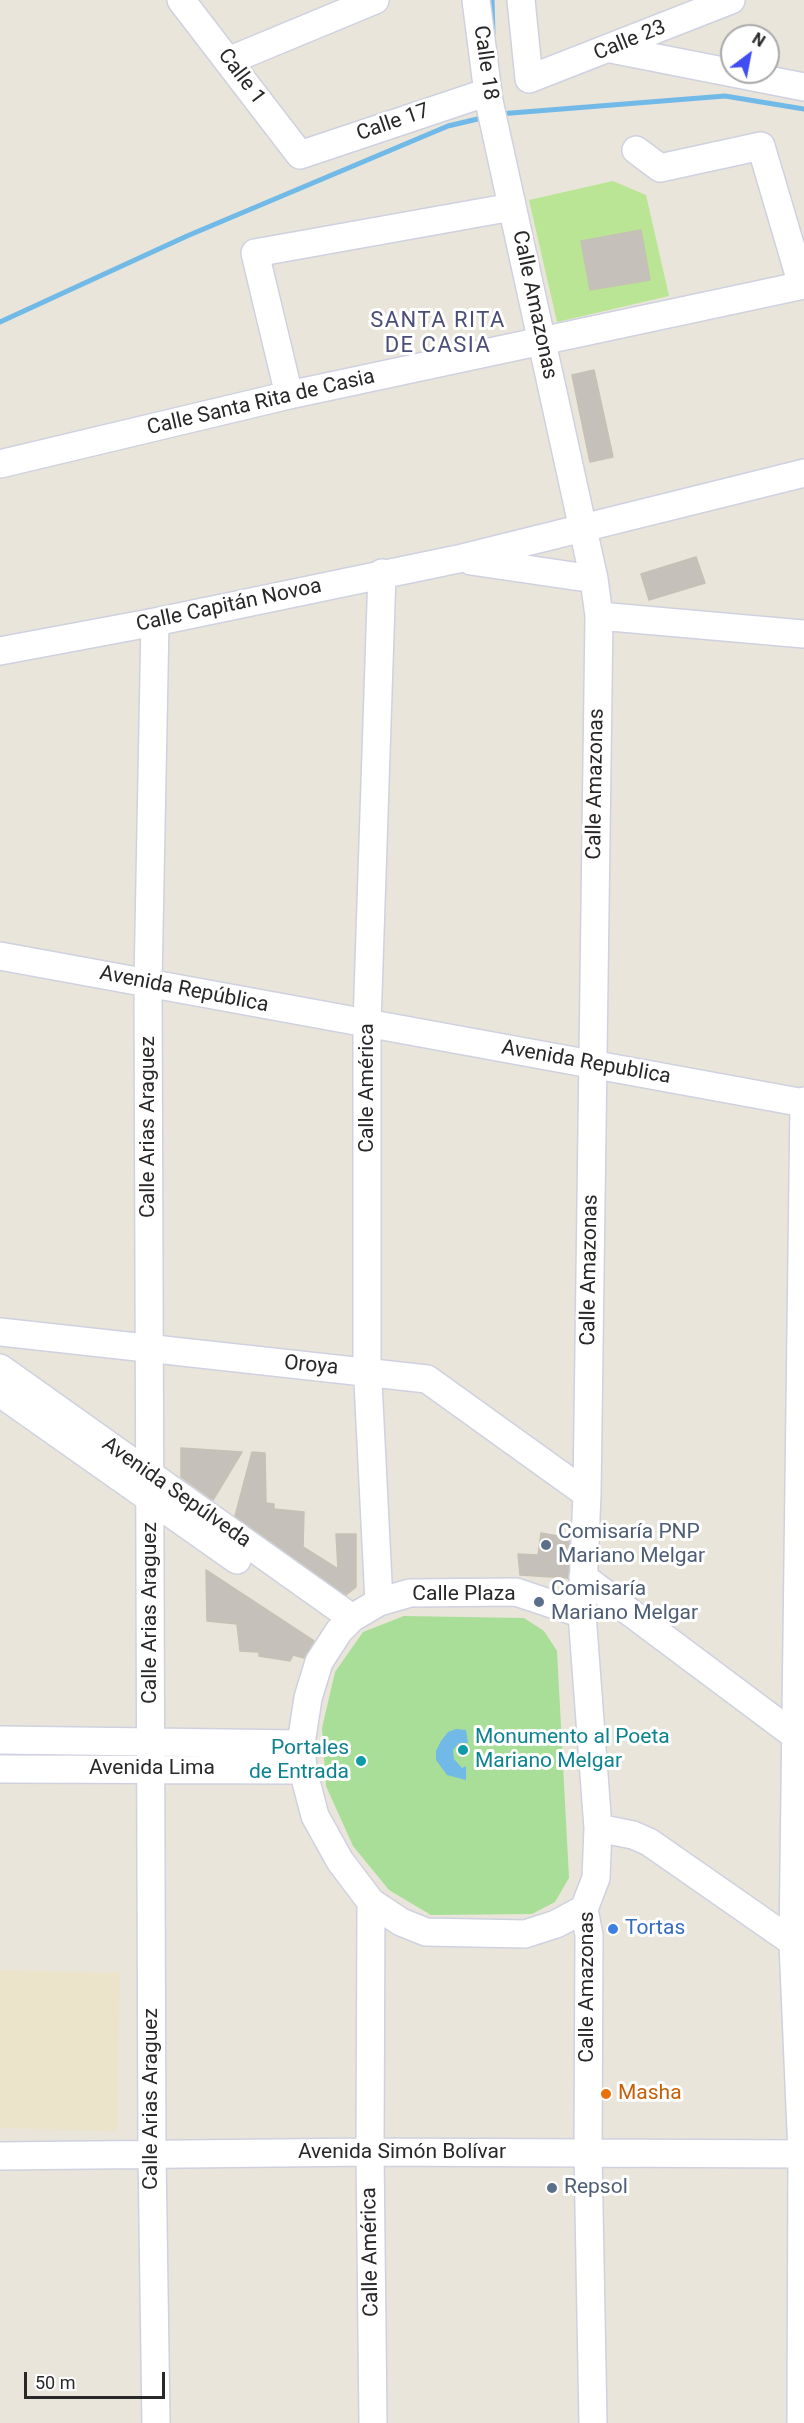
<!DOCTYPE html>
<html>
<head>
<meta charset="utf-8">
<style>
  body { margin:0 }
  #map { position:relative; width:804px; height:2423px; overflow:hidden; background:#eae5da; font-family:Roboto,sans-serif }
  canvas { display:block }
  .north { position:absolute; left:720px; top:24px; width:60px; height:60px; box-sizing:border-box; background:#fff; border:2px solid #a9a9a9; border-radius:50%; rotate:32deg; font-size:16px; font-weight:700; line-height:24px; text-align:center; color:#282828 }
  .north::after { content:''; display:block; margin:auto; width:21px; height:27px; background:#404df1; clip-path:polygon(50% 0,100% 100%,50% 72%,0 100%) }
  .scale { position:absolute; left:24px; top:2372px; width:141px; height:27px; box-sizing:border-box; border:3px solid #282828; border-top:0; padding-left:8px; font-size:18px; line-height:21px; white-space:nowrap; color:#282828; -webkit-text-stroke:4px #fff; paint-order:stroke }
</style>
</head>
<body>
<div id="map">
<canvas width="804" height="2423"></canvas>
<div class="north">N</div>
<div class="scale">50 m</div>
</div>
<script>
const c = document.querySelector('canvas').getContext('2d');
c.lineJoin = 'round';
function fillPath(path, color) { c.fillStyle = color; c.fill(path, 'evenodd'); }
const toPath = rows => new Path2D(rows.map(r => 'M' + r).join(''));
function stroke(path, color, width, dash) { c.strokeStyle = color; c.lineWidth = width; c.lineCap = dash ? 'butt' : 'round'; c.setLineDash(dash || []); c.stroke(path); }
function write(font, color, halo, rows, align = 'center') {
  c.font = font + ' Roboto,sans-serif'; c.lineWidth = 6; c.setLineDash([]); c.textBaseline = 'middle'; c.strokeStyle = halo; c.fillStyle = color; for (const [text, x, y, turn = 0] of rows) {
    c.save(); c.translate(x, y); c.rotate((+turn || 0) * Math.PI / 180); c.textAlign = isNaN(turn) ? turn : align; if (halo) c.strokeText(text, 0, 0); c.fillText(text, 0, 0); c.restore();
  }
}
fillPath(toPath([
  [0,1970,120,1973,117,2131,0,2128]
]), '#ebe4ca');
fillPath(toPath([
  [404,1616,524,1618,544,1631,557,1651,569,1878,555,1902,532,1914,431,1915,389,1890,353,1846,326,1786,322,1728,335,1672,363,1632]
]), '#a8de98');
fillPath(toPath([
  [613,181,646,195,669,296,557,322,529,200]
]), '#bae594');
fillPath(toPath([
  [456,1729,466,1730,468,1743,459,1743,453,1750,454,1759,462,1768,466,1766,466,1780,447,1775,436,1760,436,1751,441,1741,448,1732]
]), '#71bae8');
stroke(toPath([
  [492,0,493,34],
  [499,114,725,96,804,109],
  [0,322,187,236,448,126,486,117]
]), '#71bae8', 5);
const building = toPath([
  [641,230,650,280,590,290,581,241,641,230],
  [594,370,613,457,590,462,572,375,594,370],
  [696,557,705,583,649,600,641,574,696,557],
  [181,1448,242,1452,213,1500,181,1477,181,1448],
  [252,1452,265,1453,266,1503,274,1504,274,1509,304,1512,303,1547,338,1569,336,1534,356,1534,356,1587,346,1595,235,1516,252,1452],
  [541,1533,569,1538,568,1578,520,1575,518,1554,538,1555,541,1533],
  [206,1570,314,1641,304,1658,293,1655,290,1661,259,1656,259,1652,240,1651,237,1624,207,1621,206,1570]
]);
fillPath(building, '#c5c1ba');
stroke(building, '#c5c1b4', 1.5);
const minor = toPath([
  [181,0,300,155,488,92],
  [476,0,489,101,594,579,599,616,587,1494,582,1614,598,1828,596,1878,584,1909,589,1935,588,2154,593,2423],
  [521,0,529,79,731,0],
  [611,49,804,87],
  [228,61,375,0],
  [636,150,660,168,761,146,802,285],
  [289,395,255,253,512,207],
  [0,464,289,395,804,285],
  [471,561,594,579],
  [599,616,804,634],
  [155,622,148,982,152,2154,156,2423],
  [0,651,155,622,458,559,804,473],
  [0,956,804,1103],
  [0,1332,427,1379,587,1494],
  [0,1368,352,1618],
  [0,1393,237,1560],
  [583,1577,797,1737,804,1738],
  [379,1602,367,1362,367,1024,382,573],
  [582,1614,516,1592,410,1593,379,1602,352,1618,339,1631,319,1662,308,1698,301,1744,303,1770,315,1816,340,1861,371,1902,401,1922,426,1932,525,1934,556,1924,584,1909],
  [0,1740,301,1744],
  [0,1769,303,1770],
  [598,1828,633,1835,649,1842,804,1950],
  [371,1902,370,2152,373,2423],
  [0,2156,370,2152,804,2154],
  [801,2423,802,2154,793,1943,804,1101]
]);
stroke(minor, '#cfd1e0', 30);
stroke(minor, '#fff', 27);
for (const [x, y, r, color] of [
  [546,1545,6,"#5c6f8a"],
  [539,1602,6,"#5c6f8a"],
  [463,1750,6,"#0f9aa8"],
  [361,1761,6,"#0f9aa8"],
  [613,1929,6,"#3f7fe0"],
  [606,2094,6,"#e8710a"],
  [552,2188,6,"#5c6f8a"]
]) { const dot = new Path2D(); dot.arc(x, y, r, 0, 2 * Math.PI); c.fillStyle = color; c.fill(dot); stroke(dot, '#fff', 2); }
write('21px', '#282828', '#fff', [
  ["Calle 23",630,41,-22],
  ["Calle 18",485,63,82],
  ["Calle 1",241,77,53],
  ["Calle 17",393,123,-19],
  ["Calle Amazonas",534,305,78],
  ["Calle Santa Rita de Casia",261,403,-13],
  ["Calle Capitán Novoa",229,606,-12],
  ["Calle Amazonas",596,784,-89],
  ["Avenida República",184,990,11],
  ["Avenida Republica",586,1063,10],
  ["Calle América",368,1088,-90],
  ["Calle Arias Araguez",149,1127,-90],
  ["Calle Amazonas",590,1270,-89],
  ["Oroya",311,1366,6],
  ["Avenida Sepúlveda",176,1493,35],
  ["Calle Plaza",464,1595],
  ["Calle Arias Araguez",151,1613,-90],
  ["Avenida Lima",152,1769],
  ["Calle Amazonas",588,1987,-90],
  ["Calle Arias Araguez",152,2099,-90],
  ["Avenida Simón Bolívar",402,2153],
  ["Calle América",371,2252,-91]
]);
write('21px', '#4e5e75', '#fff', [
  ["Comisaría PNP",558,1533],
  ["Mariano Melgar",558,1557],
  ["Comisaría",551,1590],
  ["Mariano Melgar",551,1614],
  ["Repsol",564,2188]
], 'left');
write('21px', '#0d838f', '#fff', [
  ["Monumento al Poeta",475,1738],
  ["Mariano Melgar",475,1762],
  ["Portales",349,1749,"right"],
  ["de Entrada",349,1773,"right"]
], 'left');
write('21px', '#366cbe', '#fff', [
  ["Tortas",625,1929]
], 'left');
write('21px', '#c56008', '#fff', [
  ["Masha",618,2094]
], 'left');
c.letterSpacing = '1.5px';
write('22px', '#4b4e76', '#fff', [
  ["SANTA RITA",438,321],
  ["DE CASIA",438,346]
]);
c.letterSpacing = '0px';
</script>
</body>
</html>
